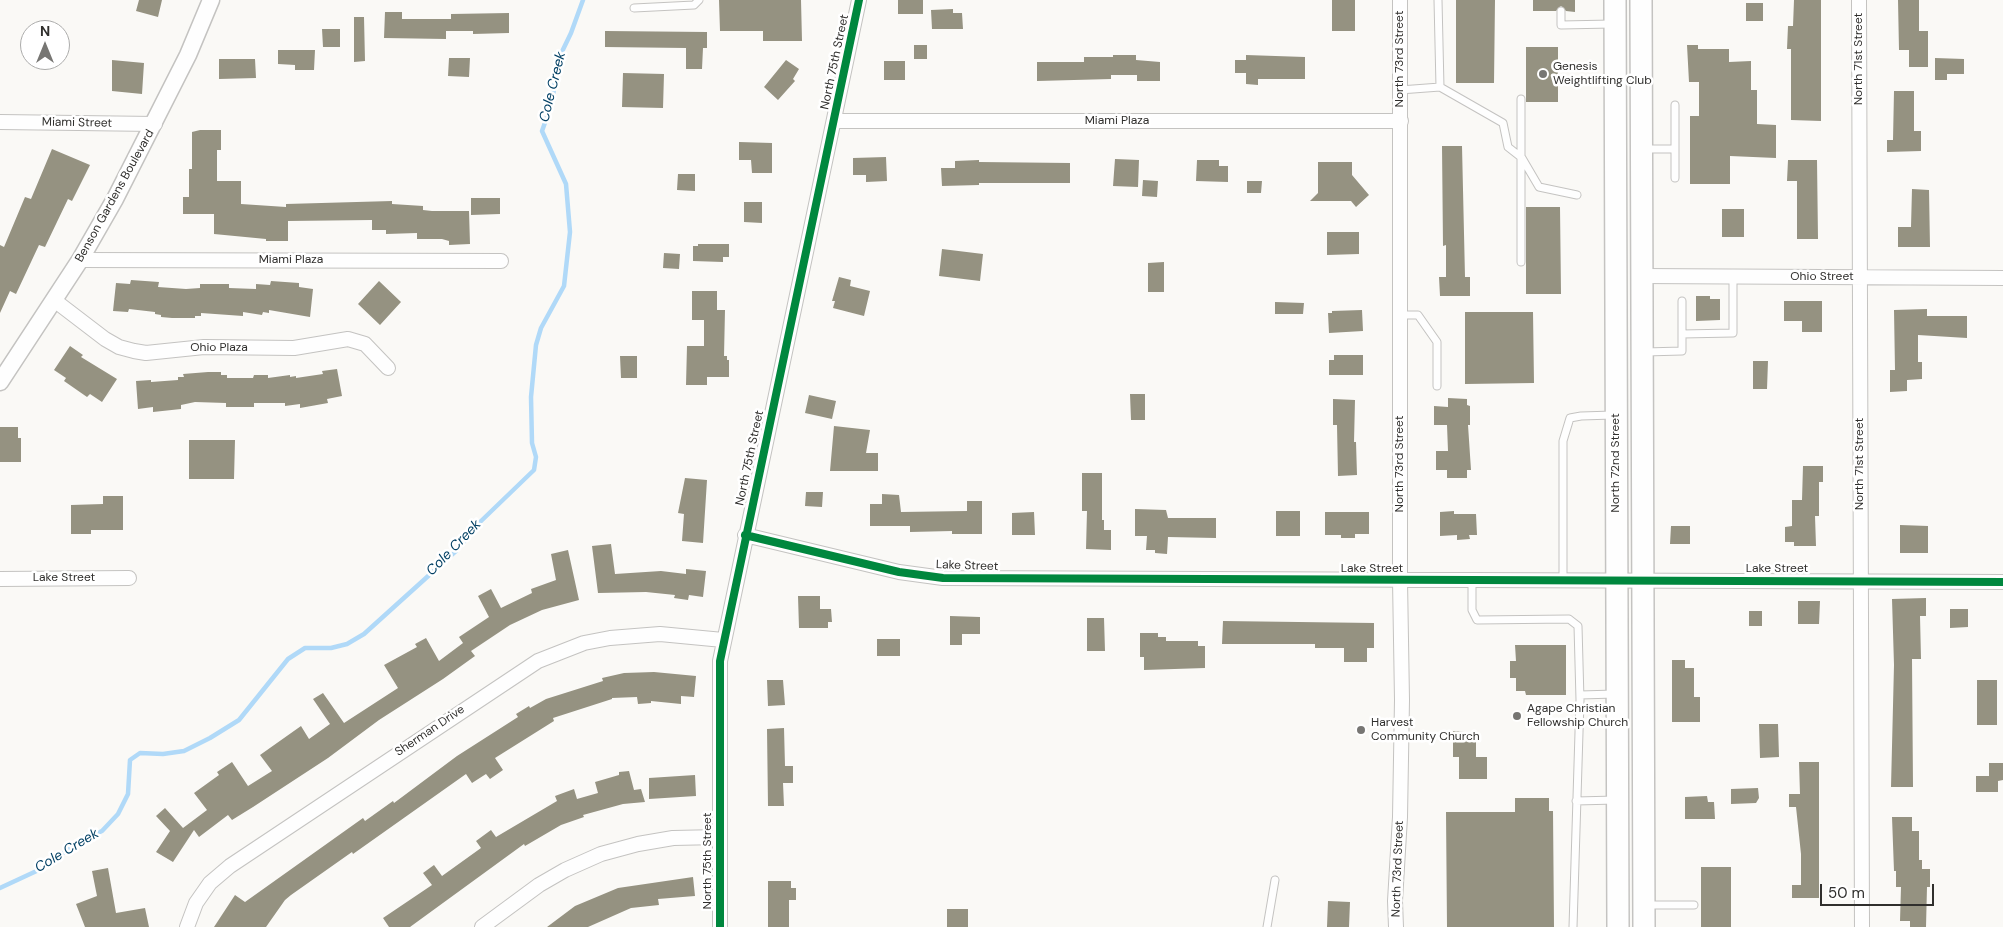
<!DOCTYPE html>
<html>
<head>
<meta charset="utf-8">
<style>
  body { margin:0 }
  #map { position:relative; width:2003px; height:927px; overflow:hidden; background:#faf9f6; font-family:"DM Sans",sans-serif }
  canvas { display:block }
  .north { position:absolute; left:20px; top:20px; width:50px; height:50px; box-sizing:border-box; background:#fff; border:1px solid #acacab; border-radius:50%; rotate:0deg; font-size:14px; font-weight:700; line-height:20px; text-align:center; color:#302f2d }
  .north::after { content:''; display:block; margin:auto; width:18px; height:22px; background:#777673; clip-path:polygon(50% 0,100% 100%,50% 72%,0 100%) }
  .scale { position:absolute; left:1820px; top:884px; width:114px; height:22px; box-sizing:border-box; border:2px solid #302f2d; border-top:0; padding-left:6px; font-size:15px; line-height:18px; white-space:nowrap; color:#302f2d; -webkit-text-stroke:4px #fff; paint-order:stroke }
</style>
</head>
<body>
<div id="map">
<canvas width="2003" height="927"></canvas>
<div class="north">N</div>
<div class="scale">50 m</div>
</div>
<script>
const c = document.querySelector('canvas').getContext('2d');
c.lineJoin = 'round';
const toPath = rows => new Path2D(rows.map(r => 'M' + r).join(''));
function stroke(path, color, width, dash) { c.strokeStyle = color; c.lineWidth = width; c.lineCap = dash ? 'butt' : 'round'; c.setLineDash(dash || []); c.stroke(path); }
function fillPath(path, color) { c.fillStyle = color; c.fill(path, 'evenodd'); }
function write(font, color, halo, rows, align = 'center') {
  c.font = font + ' "DM Sans",sans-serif'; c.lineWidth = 5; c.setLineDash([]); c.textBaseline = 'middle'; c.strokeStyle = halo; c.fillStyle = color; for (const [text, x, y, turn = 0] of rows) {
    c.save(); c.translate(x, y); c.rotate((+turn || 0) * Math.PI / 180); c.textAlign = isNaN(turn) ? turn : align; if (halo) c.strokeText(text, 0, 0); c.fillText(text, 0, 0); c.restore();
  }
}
stroke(toPath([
  [0,888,43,868,78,842,102,831,118,814,128,794,130,760,140,753,163,754,184,751,210,738,239,720,288,659,305,648,331,648,347,644,364,634,457,550,479,523,534,470,536,457,532,443,531,397,536,345,541,328,564,286,570,232,566,184,542,131,552,103,558,60,571,33,583,0]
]), '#b0d9f8', 4.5);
fillPath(toPath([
  [139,0,162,0,158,17,136,11],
  [719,0,801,0,802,41,763,41,763,31,720,31],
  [898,0,923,0,923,14,898,14],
  [1332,0,1355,0,1355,31,1332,31],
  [1456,0,1495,0,1494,83,1456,83],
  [1533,0,1575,0,1575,12,1566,11,1561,6,1556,11,1533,11],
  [1794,0,1821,0,1821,121,1791,120,1791,49,1787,49,1788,26,1793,26],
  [1898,0,1919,0,1919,31,1928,31,1928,67,1909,67,1909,50,1899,50],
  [1746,3,1763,3,1763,21,1746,21],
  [953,9,953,13,962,13,963,29,932,29,931,10],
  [385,12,402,12,402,19,451,19,451,14,509,13,509,33,473,34,473,31,446,31,446,39,384,38],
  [354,17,364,17,365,61,354,62],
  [322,29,340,29,340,47,323,47],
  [605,31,707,32,707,48,703,48,702,69,686,69,686,48,605,47],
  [914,45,927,45,927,59,914,59],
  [1687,45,1698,45,1698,49,1729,49,1729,62,1751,61,1751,90,1757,90,1757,124,1776,125,1776,158,1730,156,1730,184,1690,184,1690,116,1699,116,1699,82,1689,82],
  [1526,47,1558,47,1558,102,1526,102],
  [278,50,315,50,314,70,295,70,295,65,278,64],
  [1113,55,1136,55,1136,60,1160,62,1160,81,1137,81,1137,75,1111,75,1111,79,1037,81,1037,62,1084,62,1084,57,1113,57],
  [1246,55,1305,57,1305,79,1258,79,1258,85,1246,84,1246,73,1235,73,1235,60,1246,60],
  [449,58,470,58,469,77,448,76],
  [1935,58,1964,59,1964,74,1947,74,1947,80,1935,80],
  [219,59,255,59,256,78,219,79],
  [112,60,144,63,142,94,112,91],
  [786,60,799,69,793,79,795,81,778,100,764,87],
  [884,61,905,61,905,80,884,80],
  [623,73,664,74,663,108,622,107],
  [1894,91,1914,91,1914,131,1921,131,1921,151,1887,152,1887,140,1893,140],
  [200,130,221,130,221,150,217,150,217,181,241,181,241,204,286,207,286,204,392,201,392,204,423,206,423,210,432,211,469,211,470,244,449,245,449,241,442,239,417,239,417,233,386,234,386,230,372,230,372,220,288,221,288,241,266,241,266,239,214,234,214,214,183,214,183,197,189,197,189,169,192,169,192,132],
  [739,142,772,143,772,173,752,173,751,160,739,160],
  [1442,146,1462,146,1465,277,1470,277,1470,296,1440,296,1439,277,1446,277,1446,245,1443,246],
  [52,149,90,165,72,201,68,199,45,247,39,245,16,294,10,291,0,313,0,245,4,247,25,197,31,199],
  [886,157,887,181,866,182,866,175,853,175,853,158],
  [1115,159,1139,160,1138,187,1113,186],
  [979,160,979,162,1070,163,1070,183,979,183,979,185,942,186,941,168,955,168,955,161],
  [1197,160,1219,160,1219,166,1228,166,1228,182,1196,181],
  [1788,160,1817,160,1818,239,1797,239,1797,181,1787,181],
  [1318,162,1352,162,1352,175,1369,195,1356,207,1351,201,1310,201,1318,193],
  [678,174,695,174,695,191,677,190],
  [1143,180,1158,181,1157,197,1142,196],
  [1247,181,1262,181,1261,193,1247,193],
  [1912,189,1929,190,1930,247,1898,247,1898,227,1911,227],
  [471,198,500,198,500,214,471,215],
  [744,202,762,202,762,223,744,222],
  [1526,207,1560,207,1561,294,1526,294],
  [1722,209,1744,209,1744,237,1722,237],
  [1327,232,1359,232,1359,254,1327,255],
  [698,244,729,244,729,257,723,257,723,262,693,261,693,246,698,246],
  [942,249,983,254,980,281,939,276],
  [664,253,680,254,679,269,663,268],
  [1164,262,1164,292,1148,292,1148,263],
  [839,277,851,280,850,286,870,291,864,316,833,308,835,301,832,301],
  [131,280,159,282,158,287,186,289,200,288,200,284,229,284,229,288,256,289,256,284,270,285,271,281,299,283,299,287,313,289,310,317,269,310,269,313,263,312,262,315,243,312,243,316,201,313,201,316,195,316,195,318,172,318,161,317,161,315,155,314,155,312,129,309,128,312,113,311,116,283,130,284],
  [379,281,401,302,380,325,358,304],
  [692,291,717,291,717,310,725,310,724,356,727,356,727,360,729,360,729,377,707,377,707,385,686,385,687,346,704,346,704,320,692,320],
  [1696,296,1710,296,1710,299,1720,299,1720,320,1696,321],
  [1784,301,1822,301,1822,332,1802,332,1802,321,1784,321],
  [1275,302,1304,303,1303,314,1275,314],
  [1927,309,1927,316,1967,316,1967,338,1918,335,1918,362,1922,362,1922,379,1907,380,1907,391,1890,392,1890,370,1895,370,1894,310],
  [1362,310,1363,331,1329,333,1328,313,1332,313,1332,311],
  [1465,312,1533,312,1534,383,1465,384],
  [70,346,83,355,81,357,117,379,102,402,90,394,87,397,64,381,66,378,54,370],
  [1334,355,1363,355,1363,375,1329,375,1329,360,1334,360],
  [620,356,637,356,637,378,621,378],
  [1753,361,1768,361,1767,389,1753,389],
  [337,369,342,396,327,399,328,403,300,408,300,404,285,406,285,403,254,403,254,407,226,407,226,403,195,402,181,405,181,409,153,412,153,407,138,409,136,381,151,380,151,382,178,380,178,377,184,377,183,374,208,372,221,372,221,375,227,375,227,378,253,378,254,375,268,375,268,378,290,375,290,377,296,376,296,378,323,374,322,371],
  [1130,394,1145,394,1145,420,1131,420],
  [809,395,836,401,832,419,805,413],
  [1448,398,1467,399,1467,405,1470,406,1470,425,1468,425,1471,470,1467,470,1467,478,1447,478,1447,470,1436,470,1436,451,1448,451,1447,425,1434,425,1434,406,1448,407],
  [1333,399,1355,400,1354,442,1356,442,1357,475,1338,476,1337,425,1333,425],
  [834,426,870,430,866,453,878,453,878,471,830,471],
  [0,427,18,427,18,438,21,438,21,462,0,462],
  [189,440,235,440,234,479,189,479],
  [1803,466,1823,466,1823,482,1819,482,1819,516,1815,516,1816,546,1794,546,1794,542,1785,542,1785,527,1792,526,1792,500,1802,500],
  [1082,473,1102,473,1102,520,1104,520,1104,530,1111,530,1111,550,1086,549,1087,511,1082,511],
  [685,478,707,480,703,543,682,541,684,514,678,513],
  [806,492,823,492,822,507,805,506],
  [882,494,899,495,901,512,967,511,967,501,982,501,982,534,952,534,952,531,910,532,910,526,870,526,870,504,882,504],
  [103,496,123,496,123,530,91,530,91,534,71,534,71,505,103,504],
  [1135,509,1166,510,1168,518,1216,518,1216,538,1168,537,1167,554,1155,553,1155,550,1146,550,1147,536,1135,536],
  [1276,511,1300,511,1300,536,1276,536],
  [1454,511,1454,514,1476,514,1477,535,1469,535,1470,539,1457,540,1457,535,1440,536,1440,512],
  [1034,512,1035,535,1012,535,1012,513],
  [1325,512,1369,512,1369,534,1355,534,1355,538,1341,538,1341,535,1325,535],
  [1900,525,1928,526,1928,553,1900,553],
  [1671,526,1690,526,1690,544,1670,544],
  [611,544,615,574,661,571,686,574,686,569,706,571,703,597,689,595,688,600,674,598,675,595,646,592,598,593,592,546],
  [568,550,579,600,542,610,510,625,471,651,475,656,443,679,379,720,328,758,253,807,232,820,228,815,199,837,194,830,173,862,156,852,170,831,156,816,165,808,183,828,207,810,194,793,219,775,217,772,232,762,248,786,272,771,260,755,301,726,309,739,330,724,313,699,323,693,344,723,398,688,384,665,417,647,415,644,426,638,439,661,463,643,459,637,489,617,478,596,491,589,501,608,532,593,531,589,556,580,551,554],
  [798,596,820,596,820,609,831,609,832,622,828,622,828,628,799,628],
  [1926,598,1926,616,1920,616,1921,659,1912,659,1913,787,1891,787,1894,665,1892,599],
  [1798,601,1820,601,1819,624,1798,624],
  [1950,609,1968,609,1968,627,1950,628],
  [1749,611,1762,611,1762,626,1749,626],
  [950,616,980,617,980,634,962,634,962,645,950,645],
  [1087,618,1104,618,1105,651,1087,651],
  [1223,621,1374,623,1374,648,1367,648,1367,662,1344,662,1344,648,1315,648,1315,644,1222,644],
  [1140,633,1158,633,1158,637,1166,637,1166,641,1198,641,1198,646,1205,646,1205,668,1144,670,1144,657,1140,657],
  [877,639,900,639,900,656,877,656],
  [1515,645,1566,645,1566,695,1526,695,1525,691,1516,691,1516,678,1510,678,1510,661,1516,661],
  [1672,660,1685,660,1685,668,1694,668,1694,697,1700,697,1700,722,1672,722],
  [654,672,696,676,694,697,681,696,681,704,651,701,651,703,638,704,637,697,612,698,612,699,553,718,554,721,495,758,503,770,490,779,486,774,472,783,466,774,353,854,352,852,291,895,285,900,266,927,214,927,235,895,245,902,363,818,365,821,393,801,394,803,457,756,518,717,516,714,529,706,530,708,546,699,603,681,602,678,624,673],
  [767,680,783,680,785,705,768,706],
  [1977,680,1997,680,1997,725,1977,725],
  [1759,724,1778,724,1779,757,1760,758],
  [784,728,785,766,793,766,793,783,783,783,784,806,768,806,767,729],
  [1453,731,1476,733,1476,757,1487,757,1487,779,1459,779,1459,757,1453,757],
  [1799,762,1819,762,1819,898,1792,898,1792,885,1801,885,1801,854,1796,807,1789,807,1789,794,1800,794],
  [1989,763,2003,763,2003,780,1998,781,1998,792,1976,792,1976,776,1989,776],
  [629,771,634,790,641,789,645,802,623,804,583,815,584,817,561,825,525,846,524,844,410,927,389,927,383,918,432,885,423,873,434,865,442,876,481,848,476,841,491,830,496,837,557,801,555,796,574,789,577,799,598,793,595,782,619,775,619,772],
  [695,775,696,796,649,799,649,778],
  [1758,788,1759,798,1756,803,1731,804,1731,789],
  [1707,796,1708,802,1714,802,1715,819,1685,819,1685,797],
  [1515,798,1549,798,1549,811,1553,811,1554,927,1447,927,1446,812,1515,812],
  [1892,817,1912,817,1912,831,1919,831,1919,860,1922,860,1922,869,1930,869,1930,887,1927,887,1926,927,1910,927,1910,921,1900,921,1901,887,1896,887,1896,871,1894,871],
  [1701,867,1731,867,1731,927,1701,927],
  [108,868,116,913,145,908,149,927,85,927,76,904,97,896,92,871],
  [693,877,695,896,658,899,659,905,631,908,588,927,547,927,575,906,618,888],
  [768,881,791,881,791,888,796,888,796,900,789,900,789,927,768,927],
  [1328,901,1350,902,1349,927,1327,927],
  [947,909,968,909,968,927,947,927]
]), '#959281');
const service = toPath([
  [634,8,694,5,699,0],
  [1561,11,1561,25,1612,24],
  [1440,87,1503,123,1508,147,1522,158,1539,187,1577,195],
  [1400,90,1440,87,1438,0],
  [1644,149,1675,149,1675,105],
  [1675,149,1675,178],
  [1521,262,1521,99],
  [1682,301,1682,334],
  [1400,315,1418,315,1437,342,1437,386],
  [1645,352,1682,351,1682,334,1733,333,1733,276],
  [1563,579,1563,441,1570,418,1581,416,1613,415],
  [1472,580,1472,610,1477,620,1569,619,1578,626,1580,700,1573,927],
  [1580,695,1615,694],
  [1576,801,1616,800],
  [1647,905,1694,905],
  [1267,927,1275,880]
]);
const minor = toPath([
  [1859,0,1862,927],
  [834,121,1401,121],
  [0,122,155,124],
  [80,260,501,261],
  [1641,276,2003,278],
  [54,300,105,339,119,347,134,351,146,353,204,347,294,348,348,339,365,344,388,368],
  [745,535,899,572,943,578,2003,582],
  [0,579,129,578],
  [187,927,196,903,210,883,230,866,538,661,584,643,610,638,660,634,723,640],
  [482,927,539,885,565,870,601,854,638,844,673,838,719,837],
  [720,927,720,661,859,0],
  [1396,927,1395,901,1400,817,1402,700,1400,580,1400,0]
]);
const tertiary = toPath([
  [0,382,80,260,115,199,188,55,211,0]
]);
const primary = toPath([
  [1615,0,1618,927],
  [1641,0,1644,927]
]);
stroke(service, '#c4c3c1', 9);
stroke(minor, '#c4c3c1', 16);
stroke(tertiary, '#c4c3c1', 19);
stroke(primary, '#c4c3c1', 24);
stroke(service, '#fefefe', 7);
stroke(minor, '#fefefe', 14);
stroke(tertiary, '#fefefe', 16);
stroke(primary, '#fefefe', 21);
stroke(toPath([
  [745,535,899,572,943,578,2003,582],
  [720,927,720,661,859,0]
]), '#00873e', 8);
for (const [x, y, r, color] of [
  [1543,74,5,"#777673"],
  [1517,716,5,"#777673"],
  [1361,730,5,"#777673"]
]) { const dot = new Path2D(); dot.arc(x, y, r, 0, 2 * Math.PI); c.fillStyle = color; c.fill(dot); stroke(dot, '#fff', 2); }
write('12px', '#302f2d', '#fff', [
  ["North 73rd Street",1400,59,-90],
  ["North 71st Street",1859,59,-90],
  ["North 75th Street",835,62,-78],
  ["Miami Plaza",1117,121],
  ["Miami Street",77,123,1],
  ["Benson Gardens Boulevard",115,196,-61],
  ["Miami Plaza",291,260],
  ["Ohio Street",1822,277],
  ["Ohio Plaza",219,348],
  ["North 75th Street",750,458,-78],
  ["North 72nd Street",1616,463,-90],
  ["North 73rd Street",1400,464,-90],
  ["North 71st Street",1860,464,-90],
  ["Lake Street",967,566,2],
  ["Lake Street",1372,569],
  ["Lake Street",1777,569],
  ["Lake Street",64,578],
  ["Sherman Drive",430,731,-34],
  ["North 75th Street",708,861,-90],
  ["North 73rd Street",1398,869,-88]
]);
write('12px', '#302f2d', '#fff', [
  ["Genesis",1553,67],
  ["Weightlifting Club",1553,81],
  ["Agape Christian",1527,709],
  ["Fellowship Church",1527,723],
  ["Harvest",1371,723],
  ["Community Church",1371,737]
], 'left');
write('italic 14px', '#013f63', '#fff', [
  ["Cole Creek",553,87,-76],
  ["Cole Creek",454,548,-46],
  ["Cole Creek",67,851,-31]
]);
</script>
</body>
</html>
